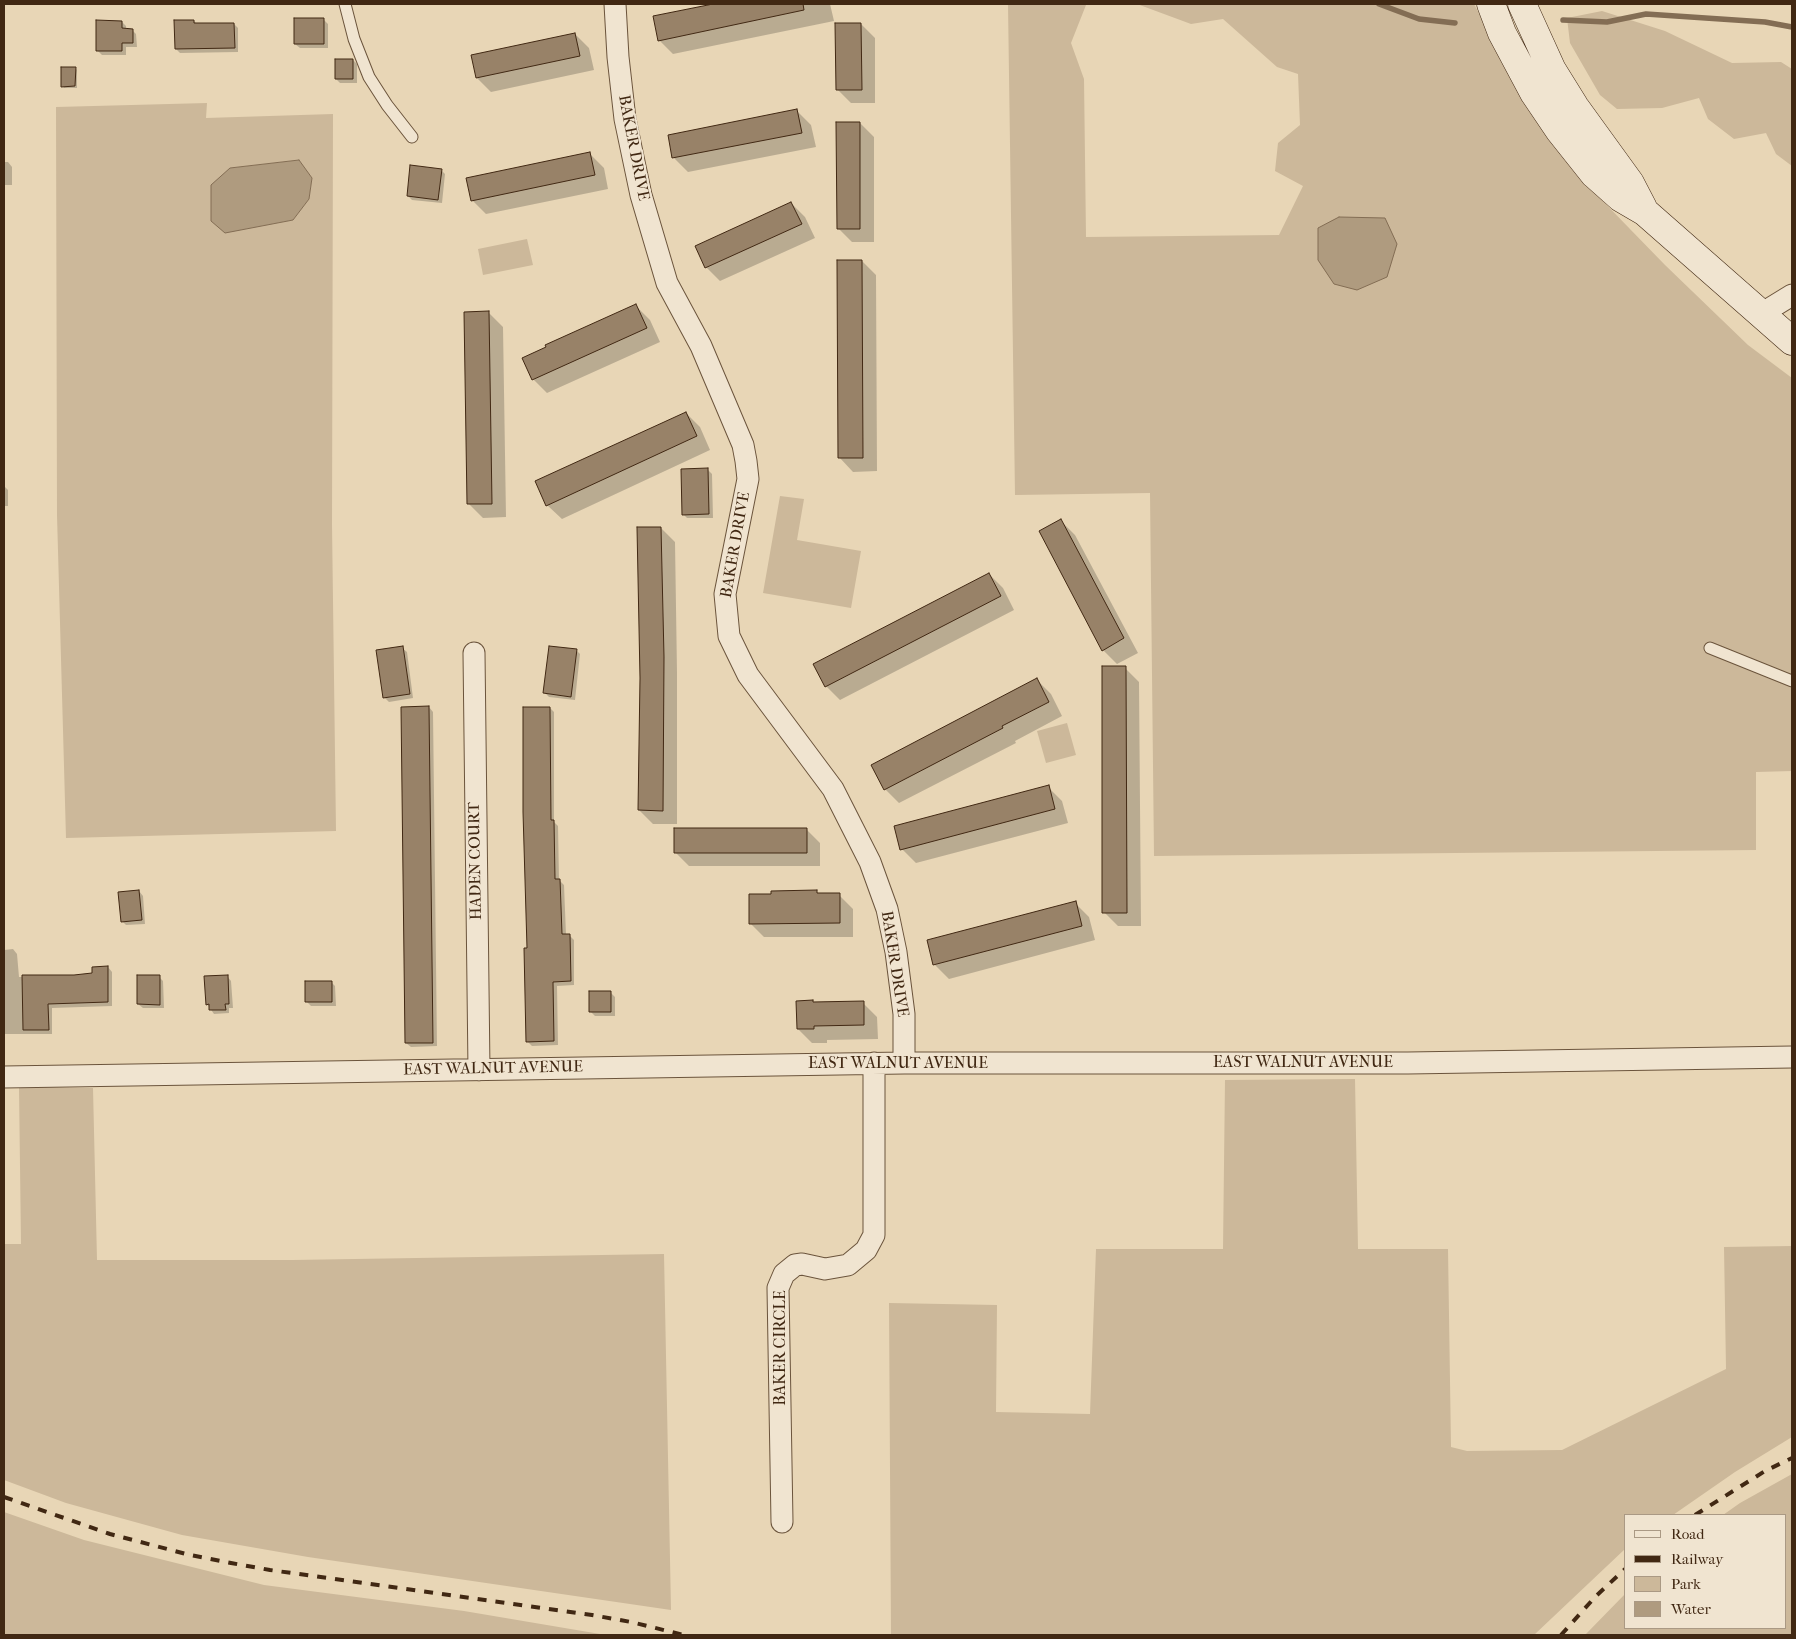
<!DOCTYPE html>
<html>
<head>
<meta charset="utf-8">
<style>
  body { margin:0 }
  #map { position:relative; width:1796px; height:1639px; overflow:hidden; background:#e8d6b6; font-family:"IM FELL French Canon",serif }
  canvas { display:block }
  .frame { position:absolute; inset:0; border:5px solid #412813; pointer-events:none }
  .legend { position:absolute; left:1624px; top:1514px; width:162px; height:115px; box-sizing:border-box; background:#f0e4d0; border:1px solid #aa9984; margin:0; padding:6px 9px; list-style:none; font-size:15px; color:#412813 }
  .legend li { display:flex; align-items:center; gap:10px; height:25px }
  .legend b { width:25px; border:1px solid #aa9984 }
</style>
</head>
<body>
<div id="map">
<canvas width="1796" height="1639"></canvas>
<div class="frame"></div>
<ul class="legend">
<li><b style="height:6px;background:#f0e4d0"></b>Road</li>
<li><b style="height:6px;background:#412813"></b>Railway</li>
<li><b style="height:14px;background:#ccb89a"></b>Park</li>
<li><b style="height:14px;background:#af9b7f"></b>Water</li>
</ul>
</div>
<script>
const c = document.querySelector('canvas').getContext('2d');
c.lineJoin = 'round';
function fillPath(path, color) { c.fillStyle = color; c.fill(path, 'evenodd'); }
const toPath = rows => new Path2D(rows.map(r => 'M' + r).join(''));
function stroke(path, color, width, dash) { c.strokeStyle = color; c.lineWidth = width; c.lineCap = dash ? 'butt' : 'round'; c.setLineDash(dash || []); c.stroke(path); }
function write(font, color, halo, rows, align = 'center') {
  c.font = font + ' "IM FELL French Canon",serif'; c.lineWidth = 4; c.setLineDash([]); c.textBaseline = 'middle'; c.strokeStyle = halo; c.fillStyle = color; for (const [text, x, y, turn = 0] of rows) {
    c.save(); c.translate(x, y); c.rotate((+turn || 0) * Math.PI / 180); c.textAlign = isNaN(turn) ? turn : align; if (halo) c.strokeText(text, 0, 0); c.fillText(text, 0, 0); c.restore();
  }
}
fillPath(toPath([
  [1008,4,1093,4,1086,5,1071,43,1084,79,1086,237,1279,235,1303,186,1275,171,1278,143,1300,125,1298,74,1277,67,1223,19,1191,24,1137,4,1474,4,1494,42,1594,192,1665,265,1748,345,1792,378,1792,771,1756,772,1756,850,1154,856,1150,493,1015,495],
  [1602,11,1665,31,1732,63,1781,62,1792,69,1792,166,1776,154,1766,133,1734,139,1708,119,1699,98,1662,108,1617,109,1600,95,1570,43,1567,18],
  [207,103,206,118,333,114,332,524,336,831,66,838,57,515,56,107],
  [298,160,312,178,309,199,293,220,225,232,230,168],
  [527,239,533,265,483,275,478,249],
  [780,496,804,499,797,540,861,551,851,608,763,593],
  [1067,723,1076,755,1046,763,1037,731],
  [1355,1079,1358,1249,1448,1249,1451,1447,1467,1451,1562,1450,1726,1369,1724,1247,1792,1246,1792,1437,1735,1472,1673,1515,1625,1515,1625,1549,1534,1635,891,1635,889,1303,997,1305,996,1412,1090,1414,1096,1249,1223,1249,1225,1080],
  [19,1087,93,1088,97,1260,293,1260,664,1254,671,1610,308,1557,182,1535,66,1503,4,1480,4,1244,21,1244],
  [1792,1474,1792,1635,1585,1635,1625,1594,1625,1628,1785,1628,1785,1515,1723,1515,1740,1503],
  [4,1512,84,1540,264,1585,464,1611,606,1635,4,1635]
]), '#ccb89a');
const water = toPath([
  [299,160,312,178,309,199,293,220,225,233,211,221,211,185,230,168,299,160],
  [1339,217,1385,218,1397,244,1387,277,1357,290,1334,284,1318,260,1318,228,1339,217]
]);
fillPath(water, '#af9b7f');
stroke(water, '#836d54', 1);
fillPath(toPath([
  [719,4,830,4,834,21,673,54,659,40,654,17],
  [323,19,328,24,328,48,300,48,295,44],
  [194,21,197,24,234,24,238,28,238,52,180,53,176,49],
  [122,22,126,26,126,30,132,30,136,34,137,47,126,47,126,55,102,55,97,50],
  [861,24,875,38,875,103,851,103,837,89],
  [575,34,589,48,594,70,491,92,477,78],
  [353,60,357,64,357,83,340,83,336,79],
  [75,68,77,70,77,88,64,88,63,86],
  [797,111,811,125,816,147,688,172,674,158,669,136],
  [860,123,874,137,874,242,852,242,838,228],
  [590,154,604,168,608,189,486,214,472,200],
  [4,162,8,162,12,167,12,185,4,185],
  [441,170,445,174,442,203,412,200,408,196],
  [791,203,805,217,815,238,720,281,706,267],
  [862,261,876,275,877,471,853,472,839,457],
  [636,306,650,320,660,342,547,393,533,379],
  [489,313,503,327,506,517,483,518,469,504],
  [686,413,700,427,710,450,562,519,547,505],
  [708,470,712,474,713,518,687,518,683,514],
  [4,486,8,490,8,506,4,506],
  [1061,521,1075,535,1138,653,1117,664,1103,650],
  [661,528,675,542,677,672,677,824,653,824,639,810],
  [989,574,1003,588,1014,610,840,700,826,686],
  [402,648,407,652,413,698,389,702,384,697],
  [576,650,580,654,575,700,549,697,545,693],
  [1125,668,1139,682,1141,926,1118,926,1104,912],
  [1037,680,1051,694,1062,716,1015,741,1016,743,899,803,885,789],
  [429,707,433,712,437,1046,411,1047,406,1043],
  [550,708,554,712,554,822,558,826,559,880,564,885,566,935,569,935,574,940,574,985,557,986,558,1045,532,1046,527,1041,529,949],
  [1048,787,1062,801,1068,823,916,863,902,849],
  [806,829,820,843,820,866,689,866,675,852],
  [139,891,143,896,145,924,126,925,122,921],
  [816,891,820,895,839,895,853,909,853,937,764,937,750,923,772,895],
  [1075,903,1089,917,1095,940,949,979,935,965],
  [13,949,17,954,19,977,74,976,93,974,108,967,112,972,112,1006,52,1008,52,1034,4,1034,4,950],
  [227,976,231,981,233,1008,229,1008,229,1013,214,1014,207,1004],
  [159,977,163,981,164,1008,143,1008,138,1004],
  [331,982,335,986,336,1006,311,1006,307,1002],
  [610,992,615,997,615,1016,595,1016,590,1011],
  [813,1002,815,1004,863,1003,877,1017,878,1039,827,1040,827,1043,812,1043,798,1029]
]), '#0003');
stroke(toPath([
  [1379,4,1419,19,1455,23],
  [1563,20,1607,22,1646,14,1765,22,1792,27]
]), '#836d54', 5.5);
const building = toPath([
  [713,4,803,4,804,10,658,41,653,16,713,4],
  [294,18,324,18,324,44,294,44,294,18],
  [96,20,122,21,122,28,133,29,133,43,122,43,122,51,96,51,96,20],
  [174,20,194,20,194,23,234,23,235,48,175,49,174,20],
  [835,23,861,23,862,90,836,90,835,23],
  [575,33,580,56,476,78,471,55,575,33],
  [335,59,353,59,353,79,335,79,335,59],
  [61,67,76,67,75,86,61,87,61,67],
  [797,109,802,133,672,158,668,135,797,109],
  [836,122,860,122,860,229,837,229,836,122],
  [590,152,595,175,471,201,466,178,590,152],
  [410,165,442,169,438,200,407,196,410,165],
  [791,202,802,224,705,268,695,246,791,202],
  [837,260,862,260,863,458,838,458,837,260],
  [636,304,647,328,532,380,522,358,546,347,545,345,636,304],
  [489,311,492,504,467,504,464,312,489,311],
  [686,412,697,436,546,506,535,481,686,412],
  [708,468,709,514,682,515,681,469,708,468],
  [1061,519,1124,638,1102,651,1039,531,1061,519],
  [637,527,661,527,664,657,663,811,638,810,640,678,637,527],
  [989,573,1001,596,825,687,813,664,989,573],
  [403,646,410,694,383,698,376,650,403,646],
  [549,646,577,649,571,697,543,693,549,646],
  [1102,666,1126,666,1127,913,1102,913,1102,666],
  [1037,678,1049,702,1002,726,1003,728,884,790,871,765,1037,678],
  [429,706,433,1043,405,1043,401,707,429,706],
  [523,707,550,707,551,820,554,820,555,879,560,879,562,934,570,934,571,981,553,982,554,1041,526,1042,524,948,527,948,523,812,523,707],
  [1049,785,1055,809,900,850,894,826,1049,785],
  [674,828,807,828,807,853,674,853,674,828],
  [139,890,142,920,121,922,118,892,139,890],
  [817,890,817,893,840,893,840,923,749,924,749,894,771,894,771,891,817,890],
  [1076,901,1082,926,933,965,927,940,1076,901],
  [108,966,108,1002,48,1004,49,1030,23,1030,22,975,74,975,92,973,92,967,108,966],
  [137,975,160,975,160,1005,137,1004,137,975],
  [228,975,229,1004,225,1004,226,1010,209,1010,209,1004,206,1005,204,976,228,975],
  [305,981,332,981,332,1002,305,1002,305,981],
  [589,991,611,991,611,1012,589,1012,589,991],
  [813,1000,813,1002,864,1001,864,1025,814,1026,814,1029,797,1029,796,1001,813,1000]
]);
fillPath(building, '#988268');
stroke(building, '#412813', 1);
const service = toPath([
  [345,4,354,39,369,77,387,105,412,137],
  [1710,648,1792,681]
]);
const minor = toPath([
  [615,4,618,57,625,119,641,195,667,283,701,346,743,445,746,461,748,479,725,594,729,636,748,675,833,789,870,862,887,909,896,952,904,1014,904,1063],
  [1761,314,1792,295],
  [474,653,479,1070],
  [4,1077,904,1063,1408,1063,1792,1057],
  [782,1522,778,1288,784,1274,795,1265,802,1264,825,1269,848,1265,866,1250,874,1235,874,1063]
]);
const secondary = toPath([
  [1491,4,1502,33,1534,93,1559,130,1594,174,1621,198,1645,212,1792,341],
  [1522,4,1552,70,1575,107,1630,183,1643,208]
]);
stroke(service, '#6b543c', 13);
stroke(minor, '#6b543c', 23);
stroke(secondary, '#412813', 29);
stroke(service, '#f0e4d0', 11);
stroke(minor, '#f0e4d0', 21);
stroke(secondary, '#f0e4d0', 28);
stroke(toPath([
  [4,1497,110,1534,190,1555,231,1563,270,1570,592,1615,631,1622,684,1635],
  [1695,1515,1765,1471,1792,1458],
  [1561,1635,1596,1596,1625,1569]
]), '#412813', 4, [9, 9]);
write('16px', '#412813', '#f0e4d0', [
  ["BAKER DRIVE",633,148,79],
  ["BAKER DRIVE",736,545,-80],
  ["HADEN COURT",476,861,-91],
  ["BAKER DRIVE",894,964,81],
  ["EAST WALNUT AVENUE",1303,1063],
  ["EAST WALNUT AVENUE",898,1064],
  ["EAST WALNUT AVENUE",493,1069,-1],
  ["BAKER CIRCLE",781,1348,-90]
]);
</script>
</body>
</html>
